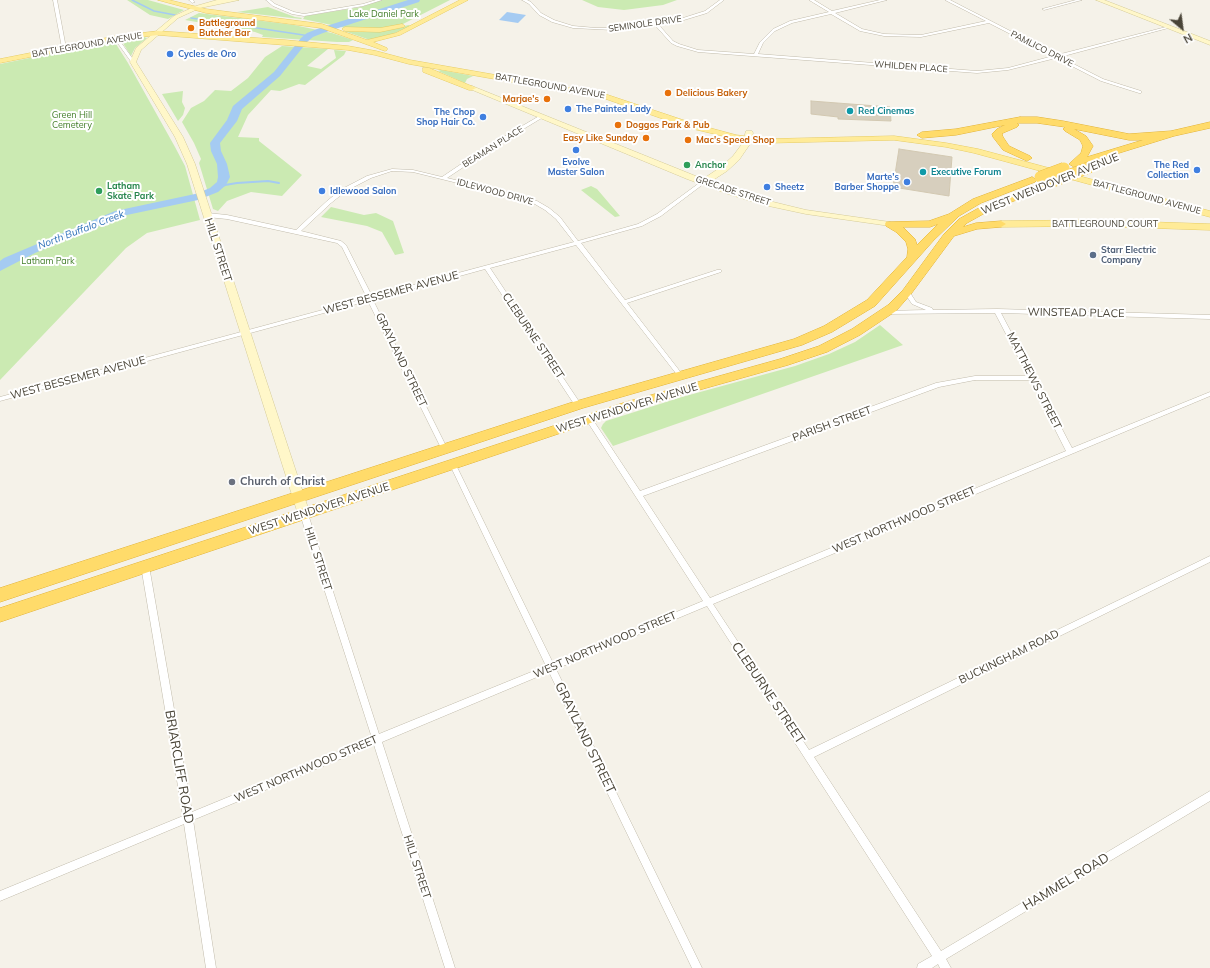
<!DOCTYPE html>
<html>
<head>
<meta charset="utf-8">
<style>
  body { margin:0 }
  #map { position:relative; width:1210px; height:968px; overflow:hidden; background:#f5f2e9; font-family:Mulish,sans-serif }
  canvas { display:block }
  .north { position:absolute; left:1162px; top:8px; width:40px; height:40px; -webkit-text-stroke:3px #fff; paint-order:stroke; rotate:151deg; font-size:11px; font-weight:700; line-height:16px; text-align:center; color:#494437 }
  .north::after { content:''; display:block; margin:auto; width:14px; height:18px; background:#494437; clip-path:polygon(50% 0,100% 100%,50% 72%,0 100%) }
</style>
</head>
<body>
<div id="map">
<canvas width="1210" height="968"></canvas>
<div class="north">N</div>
</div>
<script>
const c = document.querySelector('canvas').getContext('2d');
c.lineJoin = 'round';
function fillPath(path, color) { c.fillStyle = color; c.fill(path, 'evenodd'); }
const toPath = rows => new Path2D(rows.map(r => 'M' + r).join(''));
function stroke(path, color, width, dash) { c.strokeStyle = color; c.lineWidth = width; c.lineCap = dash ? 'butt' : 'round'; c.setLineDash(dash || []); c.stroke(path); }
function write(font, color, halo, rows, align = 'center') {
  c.font = font + ' Mulish,sans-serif'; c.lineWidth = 4; c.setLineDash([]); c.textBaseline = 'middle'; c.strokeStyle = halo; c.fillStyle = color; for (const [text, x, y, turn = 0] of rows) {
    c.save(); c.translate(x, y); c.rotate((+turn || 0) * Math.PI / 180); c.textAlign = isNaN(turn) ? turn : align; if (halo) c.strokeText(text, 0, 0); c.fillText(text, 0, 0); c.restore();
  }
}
fillPath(toPath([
  [127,0,148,0,184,10,168,19,150,15],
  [382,0,450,0,403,24,380,29,355,30,303,19,305,16,361,7],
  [582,0,677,0,663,5,624,10,598,7],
  [268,7,295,17,302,18,301,19,237,12],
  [199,13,294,25,332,33,353,40,349,42,337,42,262,37,263,35,255,32,185,20],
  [409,25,410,26,393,34,370,40,344,31,376,32],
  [144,37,147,38,135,48,131,56,121,40],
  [112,42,116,44,128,63,175,147,185,166,200,220,147,233,126,248,0,380,0,64,103,43],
  [282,46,328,49,307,66,321,69,336,58,334,50,346,51,344,55,305,85,299,84,280,91,271,90,248,115,238,137,259,138,259,141,302,175,282,196,251,192,227,201,218,211,213,209,199,163,201,159,194,143,182,122,191,108,204,101,215,90,231,91,248,78,265,57],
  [441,70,473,76,467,79,465,83,438,71],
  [183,91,182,102,185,108,183,115,178,121,162,94],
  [591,186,597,189,620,216,615,217,581,190],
  [331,207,364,215,376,213,393,221,404,253,395,255,382,232,367,226,321,217],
  [880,325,903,345,613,446,601,428,603,424,606,421,682,397,795,366,829,354,855,342]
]), '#cbeab2');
fillPath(toPath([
  [507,12,526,15,518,23,499,20]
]), '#a5cbf2');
stroke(toPath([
  [132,0,154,11,175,15],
  [191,18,310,36]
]), '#a5cbf2', 1.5);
stroke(toPath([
  [214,190,225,185,237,183,268,181,279,183]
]), '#a5cbf2', 2);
fillPath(toPath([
  [408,0,420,0,419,2,323,33,313,37,307,42,280,76,242,109,237,121,220,143,221,151,227,164,230,177,226,185,218,192,198,200,122,216,35,253,0,271,0,261,4,258,115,211,195,194,210,188,217,182,218,177,217,164,211,151,210,143,227,120,233,106,274,72,301,38,307,33,317,29,408,0]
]), '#a5cbf2');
const building = toPath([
  [811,101,890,107,891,121,838,119,838,117,811,114,811,101],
  [899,149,952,157,949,196,893,187,899,149]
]);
fillPath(building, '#d7cfbe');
stroke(building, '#d2c8b1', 1);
const street = toPath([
  [53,0,57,0,66,48,64,49,62,48,53,0],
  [189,0,193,0,195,2,192,3,189,0],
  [266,0,270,0,275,4,294,12,304,14,363,4,376,0,382,0,363,6,304,16,292,14,273,6,266,0],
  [522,0,527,0,531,2,541,13,554,20,573,26,596,28,613,28,683,18,705,11,720,0,724,0,707,13,684,20,658,24,673,41,679,44,698,50,754,54,760,42,773,29,790,21,829,12,809,0,814,0,832,11,880,0,887,0,835,13,862,29,884,34,921,35,986,21,945,0,950,0,1057,55,1170,26,1172,27,1060,57,1103,79,1141,91,1141,93,1139,93,1101,81,1056,58,1008,70,977,73,698,52,677,46,671,43,654,24,613,30,573,28,552,22,539,15,529,4,522,0],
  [831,14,860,31,884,36,921,37,989,23,1053,56,1008,68,977,71,758,54,763,43,775,31,792,23,831,14],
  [1076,0,1082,0,1044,10,1042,9,1076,0],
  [115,37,117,37,135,62,134,63,132,63,114,38,115,37],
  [541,115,545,116,492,148,447,178,518,195,537,201,549,208,560,217,578,241,638,224,657,214,702,181,706,182,661,216,642,226,581,243,625,300,717,270,721,270,721,272,627,303,682,374,683,375,682,376,678,376,576,245,490,268,580,403,581,405,580,407,576,407,485,269,373,300,448,450,445,452,442,450,368,301,0,401,0,397,367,298,342,247,337,243,227,219,207,217,204,215,207,213,227,215,296,230,327,201,342,189,367,176,392,169,413,170,442,177,488,146,541,115],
  [392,171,413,172,514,197,533,203,545,210,556,219,574,242,372,296,346,245,341,241,301,231,331,203,346,191,371,178,392,171],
  [907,290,909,291,916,302,932,308,933,310,997,309,1210,315,1210,319,1001,313,1072,448,1210,392,1210,396,713,604,809,750,1210,556,1210,562,814,757,941,951,1210,791,1210,801,946,959,951,968,940,968,938,964,932,968,917,968,918,964,932,956,707,606,556,669,702,968,692,968,549,672,382,742,455,968,445,968,374,745,193,820,216,968,206,968,184,824,0,901,0,891,183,816,141,566,142,564,145,563,148,564,149,566,192,812,372,738,300,514,301,512,304,511,307,512,308,514,379,734,546,666,450,465,451,463,455,463,456,465,553,663,703,601,587,421,586,419,587,417,591,417,640,491,936,383,975,376,1028,376,995,313,883,314,882,313,885,311,926,310,912,304,904,292,907,290],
  [975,380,1030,380,1066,451,710,598,643,496,939,387,975,380]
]);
const secondary = toPath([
  [217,0,239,0,200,8,178,18,141,50,136,62,183,137,195,164,310,514,308,517,304,518,300,517,298,514,187,164,175,137,130,62,136,48,174,16,196,6,217,0],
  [1096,0,1104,0,1210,41,1210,45,1096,0],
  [472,86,703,179,721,167,733,156,742,144,746,131,752,131,753,133,750,144,739,160,727,171,710,182,769,201,806,210,890,222,894,224,890,226,806,214,764,205,731,195,687,179,470,89,470,87,472,86]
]);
const primary = toPath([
  [158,0,169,0,206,9,322,24,367,40,396,33,460,0,468,0,400,35,373,42,387,48,387,50,385,51,321,28,206,13,158,0],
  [402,24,405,26,404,27,380,32,345,31,342,29,345,27,380,28,402,24],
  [158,31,285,40,348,46,376,51,410,60,605,94,695,124,736,135,767,139,894,136,946,143,978,149,1210,211,1210,217,974,153,946,147,894,140,767,143,736,139,689,128,603,98,409,64,375,55,348,50,158,35,116,40,0,63,0,59,116,36,158,31],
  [423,68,429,68,476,88,472,90,469,90,423,72,423,68],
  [1091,220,1210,224,1210,230,1091,226,1001,227,997,224,1001,221,1091,220]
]);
const highway = toPath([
  [1020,117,1037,117,1063,121,1129,134,1171,131,1210,122,1210,128,1174,136,1074,167,1069,164,1081,153,1083,146,1080,140,1065,131,1063,129,1065,127,1037,123,1017,123,1019,125,1017,127,1003,133,1002,134,1003,137,1009,146,1030,156,1032,158,1027,161,1003,150,993,137,992,134,997,129,1005,125,956,135,922,138,917,135,922,132,956,129,1020,117],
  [1074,129,1129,140,1143,140,1087,157,1093,146,1086,136,1074,129],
  [1032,177,1037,180,1035,182,981,203,959,216,934,240,875,306,832,332,802,345,583,408,0,602,0,588,573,402,794,339,824,326,867,300,907,257,908,249,906,242,896,232,886,226,885,224,886,222,929,221,949,214,973,199,1032,177],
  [938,224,917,245,915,239,903,227,930,227,938,224],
  [1054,178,1059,181,1057,183,985,213,967,223,963,227,976,223,1001,221,1006,224,1001,227,977,229,954,236,911,294,896,311,860,335,827,352,788,365,635,408,0,622,0,608,626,402,780,359,819,346,852,329,888,305,903,290,944,234,959,219,977,209,1054,178]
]);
stroke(street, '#c1bbab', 1);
stroke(secondary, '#d5cb99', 1);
stroke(primary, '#e6cc66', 1);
stroke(highway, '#e1b237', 1);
fillPath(street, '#fff');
fillPath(secondary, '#fff7c9');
fillPath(primary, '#ffeb98');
fillPath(highway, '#ffdb6a');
const highwayBridge = toPath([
  [1040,177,1064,168],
  [1054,181,1090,167]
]);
stroke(highwayBridge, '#e1b237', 12, []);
stroke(highwayBridge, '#ffdb6a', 11);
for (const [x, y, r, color] of [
  [191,28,4,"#e8710a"],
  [170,54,4,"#3f7fe0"],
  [668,93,4,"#e8710a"],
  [547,99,4,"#e8710a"],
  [568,109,4,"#3f7fe0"],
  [850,111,4,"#0f9aa8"],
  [483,117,4,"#3f7fe0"],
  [618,125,4,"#e8710a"],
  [646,138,4,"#e8710a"],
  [688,140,4,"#e8710a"],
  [576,150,4,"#3f7fe0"],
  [687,165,4,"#2e9e5b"],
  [1197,170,4,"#3f7fe0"],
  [923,172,4,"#0f9aa8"],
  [907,182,4,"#3f7fe0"],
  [767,187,4,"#3f7fe0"],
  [99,191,4,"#2e9e5b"],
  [322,191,4,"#3f7fe0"],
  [1093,255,4,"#5c6f8a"],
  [232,482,4,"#6b7280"]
]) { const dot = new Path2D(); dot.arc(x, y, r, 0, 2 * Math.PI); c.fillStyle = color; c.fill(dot); stroke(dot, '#fff', 1.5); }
write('9px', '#417d28', '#fff', [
  ["Lake Daniel Park",384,14],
  ["Green Hill",72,115],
  ["Cemetery",72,125],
  ["Latham Park",48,261]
]);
write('bold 9px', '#c56008', '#fff', [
  ["Battleground",199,23],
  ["Butcher Bar",199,33],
  ["Delicious Bakery",676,93],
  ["Marjae's",539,99,"right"],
  ["Doggos Park & Pub",626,125],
  ["Easy Like Sunday",638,138,"right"],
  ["Mac's Speed Shop",696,140]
], 'left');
write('9px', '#494437', '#fff', [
  ["SEMINOLE DRIVE",645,24,-8],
  ["BATTLEGROUND AVENUE",87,45,-10],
  ["PAMLICO DRIVE",1042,49,27],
  ["WHILDEN PLACE",911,67,4],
  ["BATTLEGROUND AVENUE",550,86,10],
  ["BEAMAN PLACE",493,147,-32],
  ["GRECADE STREET",733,191,18],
  ["IDLEWOOD DRIVE",495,192,15],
  ["BATTLEGROUND AVENUE",1147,197,15],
  ["BATTLEGROUND COURT",1105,224]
]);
write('bold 9px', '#366cbe', '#fff', [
  ["Cycles de Oro",178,54],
  ["The Painted Lady",576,109],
  ["The Chop",475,112,"right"],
  ["Shop Hair Co.",475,122,"right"],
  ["Evolve",576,162,"center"],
  ["Master Salon",576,172,"center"],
  ["The Red",1189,165,"right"],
  ["Collection",1189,175,"right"],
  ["Marte's",899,177,"right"],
  ["Barber Shoppe",899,187,"right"],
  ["Sheetz",775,187],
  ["Idlewood Salon",330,191]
], 'left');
write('bold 9px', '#0d838f', '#fff', [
  ["Red Cinemas",858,111],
  ["Executive Forum",931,172]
], 'left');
write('bold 9px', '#27864d', '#fff', [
  ["Anchor",695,165],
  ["Latham",107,186],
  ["Skate Park",107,196]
], 'left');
write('bold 9px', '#4e5e75', '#fff', [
  ["Starr Electric",1101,250],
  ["Company",1101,260]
], 'left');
write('italic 10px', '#2d70b8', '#fff', [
  ["North Buffalo Creek",81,230,-21]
]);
write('11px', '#494437', '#fff', [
  ["WEST WENDOVER AVENUE",1050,184,-22],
  ["HILL STREET",218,250,72],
  ["WEST BESSEMER AVENUE",391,293,-15],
  ["WINSTEAD PLACE",1076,313,1],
  ["CLEBURNE STREET",533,336,56],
  ["GRAYLAND STREET",401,360,64],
  ["WEST BESSEMER AVENUE",78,378,-15],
  ["MATTHEWS STREET",1034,381,63],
  ["WEST WENDOVER AVENUE",627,408,-17],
  ["PARISH STREET",832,424,-20],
  ["WEST WENDOVER AVENUE",319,509,-18],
  ["WEST NORTHWOOD STREET",904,520,-23],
  ["HILL STREET",318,559,72],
  ["WEST NORTHWOOD STREET",605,645,-23],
  ["BUCKINGHAM ROAD",1009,657,-26],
  ["WEST NORTHWOOD STREET",306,769,-23],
  ["HILL STREET",417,867,72]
]);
write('bold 11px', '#5b616d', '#fff', [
  ["Church of Christ",240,482]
], 'left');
write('13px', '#494437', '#fff', [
  ["CLEBURNE STREET",768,693,56],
  ["GRAYLAND STREET",585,738,64],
  ["BRIARCLIFF ROAD",179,767,80],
  ["HAMMEL ROAD",1066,882,-31]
]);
</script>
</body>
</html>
